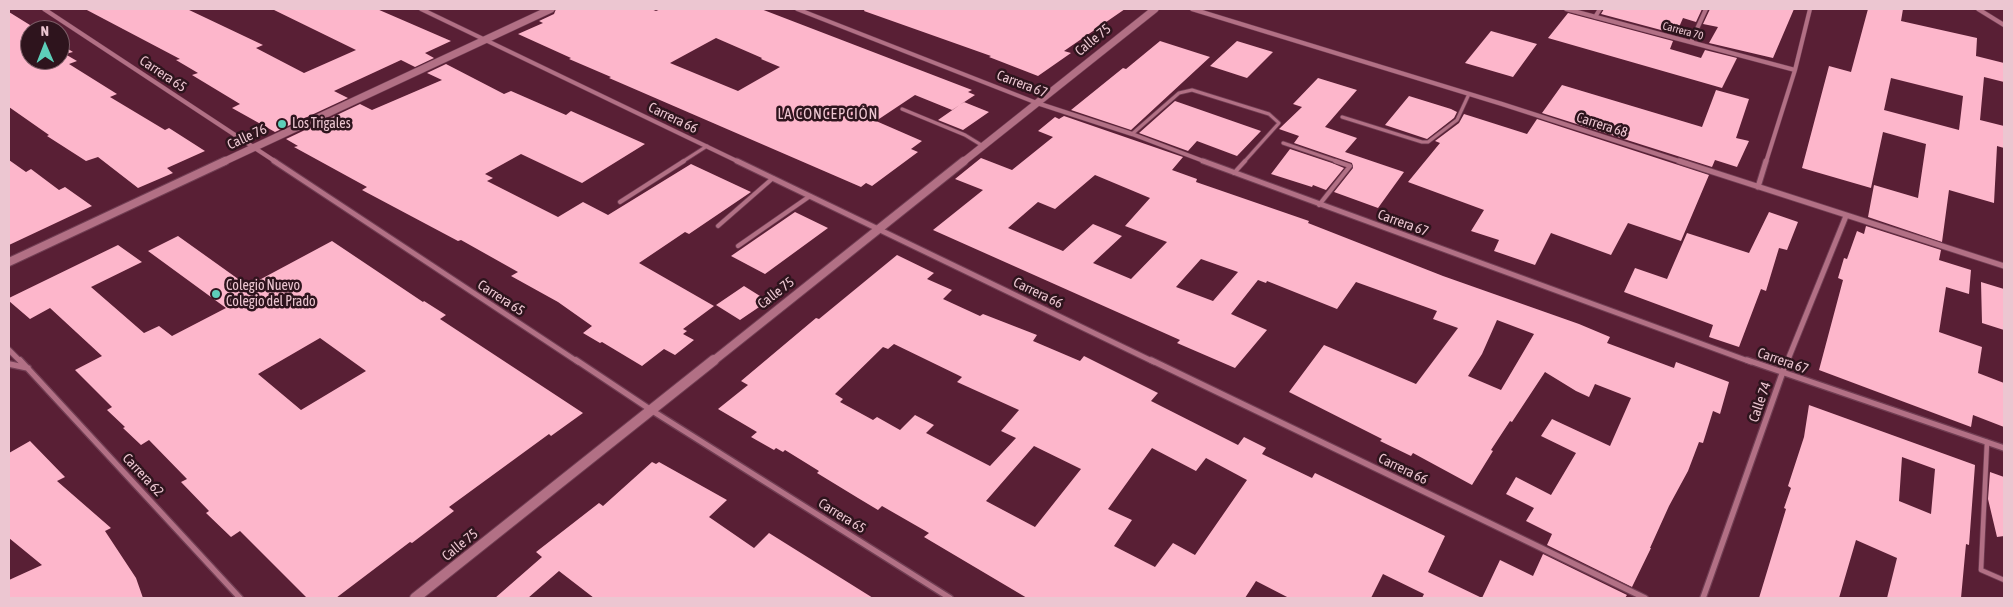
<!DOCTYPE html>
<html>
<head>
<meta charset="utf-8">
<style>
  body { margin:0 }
  #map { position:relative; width:2013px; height:607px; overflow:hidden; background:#591f35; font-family:"Asap Condensed",sans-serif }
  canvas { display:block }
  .frame { position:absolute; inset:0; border:10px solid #ecc6d1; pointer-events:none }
  .north { position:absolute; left:20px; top:20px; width:50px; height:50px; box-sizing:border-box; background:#2e141d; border:1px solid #7a5b65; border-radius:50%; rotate:359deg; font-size:14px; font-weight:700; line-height:20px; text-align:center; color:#ecc6d1 }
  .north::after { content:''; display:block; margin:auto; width:18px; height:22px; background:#5dceb9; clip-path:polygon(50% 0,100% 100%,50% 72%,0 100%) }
</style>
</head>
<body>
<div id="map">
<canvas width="2013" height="607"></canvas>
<div class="frame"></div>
<div class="north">N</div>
</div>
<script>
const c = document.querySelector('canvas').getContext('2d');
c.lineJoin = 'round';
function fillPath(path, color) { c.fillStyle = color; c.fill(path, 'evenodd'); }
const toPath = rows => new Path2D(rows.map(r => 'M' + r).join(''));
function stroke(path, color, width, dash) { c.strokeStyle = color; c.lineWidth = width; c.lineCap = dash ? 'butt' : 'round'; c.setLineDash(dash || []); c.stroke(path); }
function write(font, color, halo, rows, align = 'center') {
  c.font = font + ' "Asap Condensed",sans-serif'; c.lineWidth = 5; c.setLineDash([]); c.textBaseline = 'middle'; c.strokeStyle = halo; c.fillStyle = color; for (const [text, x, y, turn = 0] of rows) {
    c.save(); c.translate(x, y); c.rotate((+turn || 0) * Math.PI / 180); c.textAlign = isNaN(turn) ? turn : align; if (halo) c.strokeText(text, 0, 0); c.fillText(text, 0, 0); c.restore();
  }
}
fillPath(toPath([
  [85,9,187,9,263,45,256,48,304,73,356,50,272,9,377,9,451,41,425,53,434,58,415,67,401,60,334,91,348,98,275,132,232,108,240,104,192,75,198,73,176,60,180,59],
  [556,9,651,9,656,11,661,9,761,9,972,90,968,92,975,95,952,110,915,95,876,121,922,141,911,149,918,152,872,186,866,183,861,187,609,78,611,77,569,59,571,58,518,34,543,23,539,21,554,14],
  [716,38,762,58,761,59,780,67,738,91,670,63],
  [865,9,1125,9,1064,51,1071,53,1038,76,989,57,991,56,864,11],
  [1604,9,1702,9,1696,22,1683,18,1676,34,1601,14],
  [1710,9,1794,9,1773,58,1709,43,1718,27,1703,24],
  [1868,9,1903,9,1901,21,1977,38,1976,56,2004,63,2004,82,1984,77,1980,120,2004,126,2004,148,1997,146,1994,203,1949,190,1942,242,1868,217,1874,185,1918,198,1926,144,1883,132,1871,188,1802,168,1829,66,1851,72],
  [1891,78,1963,96,1959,130,1884,110],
  [9,12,38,30,30,30,30,60,60,60,60,44,73,52,65,54,77,61,69,64,117,94,110,97,165,130,169,128,205,151,167,168,173,173,138,188,98,157,86,161,47,136,49,135,9,107],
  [1568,13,1673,41,1670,49,1701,58,1705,50,1737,58,1722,88,1548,38],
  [1491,31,1537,44,1513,77,1465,63],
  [1160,41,1210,57,1131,130,1071,110,1123,68,1126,69],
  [1237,41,1273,52,1247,78,1210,66],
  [446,64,504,94,511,91,566,115,571,111,645,144,582,183,521,154,485,174,493,178,487,181,558,217,583,202,608,215,691,164,751,192,689,234,685,232,639,263,714,306,683,329,687,331,683,334,694,340,675,355,664,349,642,366,602,342,600,343,583,333,592,326,558,302,511,276,518,272,461,240,458,241,362,190,367,187,294,147,298,146,286,139,360,104,372,110,442,80,427,73],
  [1318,78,1357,90,1325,127,1357,138,1345,152,1404,172,1378,208,1334,192,1353,168,1352,163,1294,143,1299,136,1279,129,1302,107,1293,104],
  [1562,85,1702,127,1716,90,1749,99,1736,138,1749,141,1737,167,1715,160,1712,167,1542,113],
  [1409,96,1451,109,1457,112,1454,118,1427,139,1385,125],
  [1175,101,1261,131,1237,156,1197,141,1188,151,1139,133],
  [964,102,989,112,963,130,938,120],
  [1464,114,1527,134,1537,119,1709,175,1681,241,1628,223,1611,255,1551,233,1535,265,1494,251,1499,240,1471,231,1484,210,1408,182,1440,143,1435,141,1459,123],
  [1064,116,1183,157,1172,170,1197,179,1196,182,1309,221,1308,223,1443,276,1579,324,1610,337,1607,343,1674,368,1676,362,1729,382,1720,414,1713,411,1703,443,1699,442,1688,471,1669,506,1650,548,1651,548,1632,587,1547,545,1552,534,1526,521,1534,508,1506,494,1516,477,1551,495,1576,453,1541,436,1552,419,1610,446,1631,398,1595,384,1589,397,1576,391,1545,372,1512,422,1510,421,1491,450,1493,451,1472,485,1413,453,1411,456,1380,441,1382,439,1289,392,1324,345,1416,384,1458,328,1433,319,1437,311,1356,282,1337,309,1267,281,1266,283,1258,280,1231,314,1267,330,1235,368,1177,343,1180,340,933,230,983,190,955,179,981,158,1012,170,1053,137,1038,131,1055,117,1059,119],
  [1095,175,1150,198,1125,226,1167,242,1131,279,1093,263,1122,236,1093,224,1063,251,1008,228,1038,202,1055,209],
  [1201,259,1238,272,1213,301,1176,287],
  [1497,320,1534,334,1501,390,1468,376,1482,354],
  [1290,149,1332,163,1344,168,1326,190,1313,185,1312,187,1271,174],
  [9,160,26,172,31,169,59,190,65,187,92,206,9,245],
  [795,212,828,228,765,274,731,256],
  [1769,212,1798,222,1787,250,1779,248,1766,291,1761,289,1739,347,1709,337,1713,325,1624,292,1635,268,1667,279,1687,233,1749,253],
  [1866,226,1941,250,1939,260,1971,270,1969,294,1946,287,1939,332,1982,347,1978,373,2004,383,2004,427,1973,415,1971,427,1819,370,1843,280,1838,278,1844,258,1847,259,1857,231,1864,234],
  [178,236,248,286,332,241,423,302,424,301,446,315,440,319,583,413,551,436,549,434,449,507,454,511,412,543,410,542,336,598,307,598,240,531,231,537,206,513,209,511,181,482,187,479,149,440,141,445,123,428,125,427,107,410,112,407,75,370,102,356,50,308,30,319,9,301,9,298,118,245,142,262,91,287,144,333,159,326,172,336,226,308,148,251],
  [320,338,366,371,301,410,258,374],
  [897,255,934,273,927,279,952,290,943,299,980,316,983,314,1037,335,1033,341,1080,361,1084,356,1158,393,1151,401,1238,445,1244,437,1266,448,1262,454,1312,478,1315,473,1445,536,1428,572,1482,598,1500,560,1533,576,1543,554,1627,595,1625,598,1422,598,1424,594,1383,574,1371,598,1289,598,1256,581,1245,598,1027,598,924,537,929,533,882,506,878,510,858,498,817,473,819,471,785,450,783,452,776,448,774,450,751,437,757,432,718,409,748,385,741,381,816,318,819,319],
  [894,344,962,377,957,382,1019,410,1001,431,1016,438,990,466,926,433,934,425,915,415,900,430,877,417,873,420,840,402,843,399,835,394,883,347,888,349],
  [1034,446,1081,469,1035,527,986,501],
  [1152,448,1196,471,1206,458,1247,480,1195,555,1173,543,1155,567,1114,546,1132,520,1108,509],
  [1981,282,2004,289,2004,330,1982,323],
  [744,286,768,301,740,320,716,305],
  [1809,405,1975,465,1969,545,1966,544,1961,598,1887,598,1897,558,1856,540,1839,598,1759,598,1786,509,1784,508,1791,488,1788,486,1804,437],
  [1902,457,1935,469,1931,514,1899,501],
  [30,441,65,477,57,481,111,528,105,531,136,578,143,598,9,598,9,580,42,565,9,538,9,453],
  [652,462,656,464,659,462,727,500,709,517,754,548,769,533,873,598,594,598,559,571,528,598,495,598,542,557,536,552,599,503,603,506],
  [1990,472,2004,477,2004,536,1997,537,1988,499]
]), '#fdb6cb');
const serviceFar2 = toPath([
  [902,109,965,135,983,146],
  [1342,117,1422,142,1428,142,1457,120,1469,94],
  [1132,134,1179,93,1192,90,1269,114,1279,123,1244,162],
  [1283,143,1339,162],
  [682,162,707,146]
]);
const serviceFar1 = toPath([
  [1234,173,1245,161],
  [620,202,684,161],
  [1319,205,1350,166,1335,161],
  [718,226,773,178],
  [738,246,810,196]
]);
const service = toPath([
  [1987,442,1981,570,2004,580]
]);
const minorFar2 = toPath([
  [44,9,276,162],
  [421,9,739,162],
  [797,9,1037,103,1132,134,1206,162],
  [1192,9,1502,104,1682,162],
  [1566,9,1795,70],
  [1978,9,2004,25],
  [1595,17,1600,9],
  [1691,42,1706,9],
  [1766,162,1795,70,1810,9]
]);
const minorFar1 = toPath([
  [274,161,578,362],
  [737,161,1154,362],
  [1203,161,1751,362],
  [1679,161,2004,266],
  [1758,187,1766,161],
  [9,350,21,362],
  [1787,362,1846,216]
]);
const minor = toPath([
  [20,360,240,598],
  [576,360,651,410,950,598],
  [1151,360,1645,598],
  [1747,360,2004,448],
  [9,364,28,368],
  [1703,598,1787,360]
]);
const tertiaryFar2 = toPath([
  [223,162,551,9],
  [963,162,1155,9]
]);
const tertiaryFar1 = toPath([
  [9,262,225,161],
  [712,362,964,161]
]);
const tertiary = toPath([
  [415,598,714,360]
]);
stroke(serviceFar2, '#713e53', 4.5);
stroke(serviceFar1, '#713e53', 5.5);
stroke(service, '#713e53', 6);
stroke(minorFar2, '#713e53', 5);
stroke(minorFar1, '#713e53', 7);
stroke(minor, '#713e53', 8);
stroke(tertiaryFar2, '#713e53', 8);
stroke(tertiaryFar1, '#713e53', 10);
stroke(tertiary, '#713e53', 12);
stroke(serviceFar2, '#b27085', 3);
stroke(serviceFar1, '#b27085', 4);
stroke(service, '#b27085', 4.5);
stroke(minorFar2, '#b27085', 4);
stroke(minorFar1, '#b27085', 5);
stroke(minor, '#b27085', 5.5);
stroke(tertiaryFar2, '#b27085', 7);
stroke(tertiaryFar1, '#b27085', 8);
stroke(tertiary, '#b27085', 10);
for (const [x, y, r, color] of [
  [282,124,5,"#5dceb9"],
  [216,294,5,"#5dceb9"]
]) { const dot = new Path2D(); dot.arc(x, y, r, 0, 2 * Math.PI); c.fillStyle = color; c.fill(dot); stroke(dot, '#2e141d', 2); }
write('11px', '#ecc6d1', '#2e141d', [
  ["Carrera 70",1683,31,15]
]);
write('14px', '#ecc6d1', '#2e141d', [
  ["Calle 75",1093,40,-39],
  ["Carrera 65",163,74,34],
  ["Carrera 67",1022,84,21],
  ["Carrera 66",673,118,26],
  ["Carrera 68",1602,125,18],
  ["Calle 76",247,137,-25],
  ["Carrera 67",1403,223,20],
  ["Calle 75",776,293,-38],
  ["Carrera 66",1038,293,26],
  ["Carrera 65",501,298,33],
  ["Carrera 67",1783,361,19],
  ["Calle 74",1760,402,-71],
  ["Carrera 66",1403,469,26],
  ["Carrera 62",143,475,47],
  ["Carrera 65",842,516,32],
  ["Calle 75",460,545,-39]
]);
write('14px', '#ecc6d1', '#2e141d', [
  ["Los Trigales",292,124],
  ["Colegio Nuevo",226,286],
  ["Colegio del Prado",226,302]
], 'left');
c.letterSpacing = '1px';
write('15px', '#ecc6d1', '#2e141d', [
  ["LA CONCEPCIÓN",828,114]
]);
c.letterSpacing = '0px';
</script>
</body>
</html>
